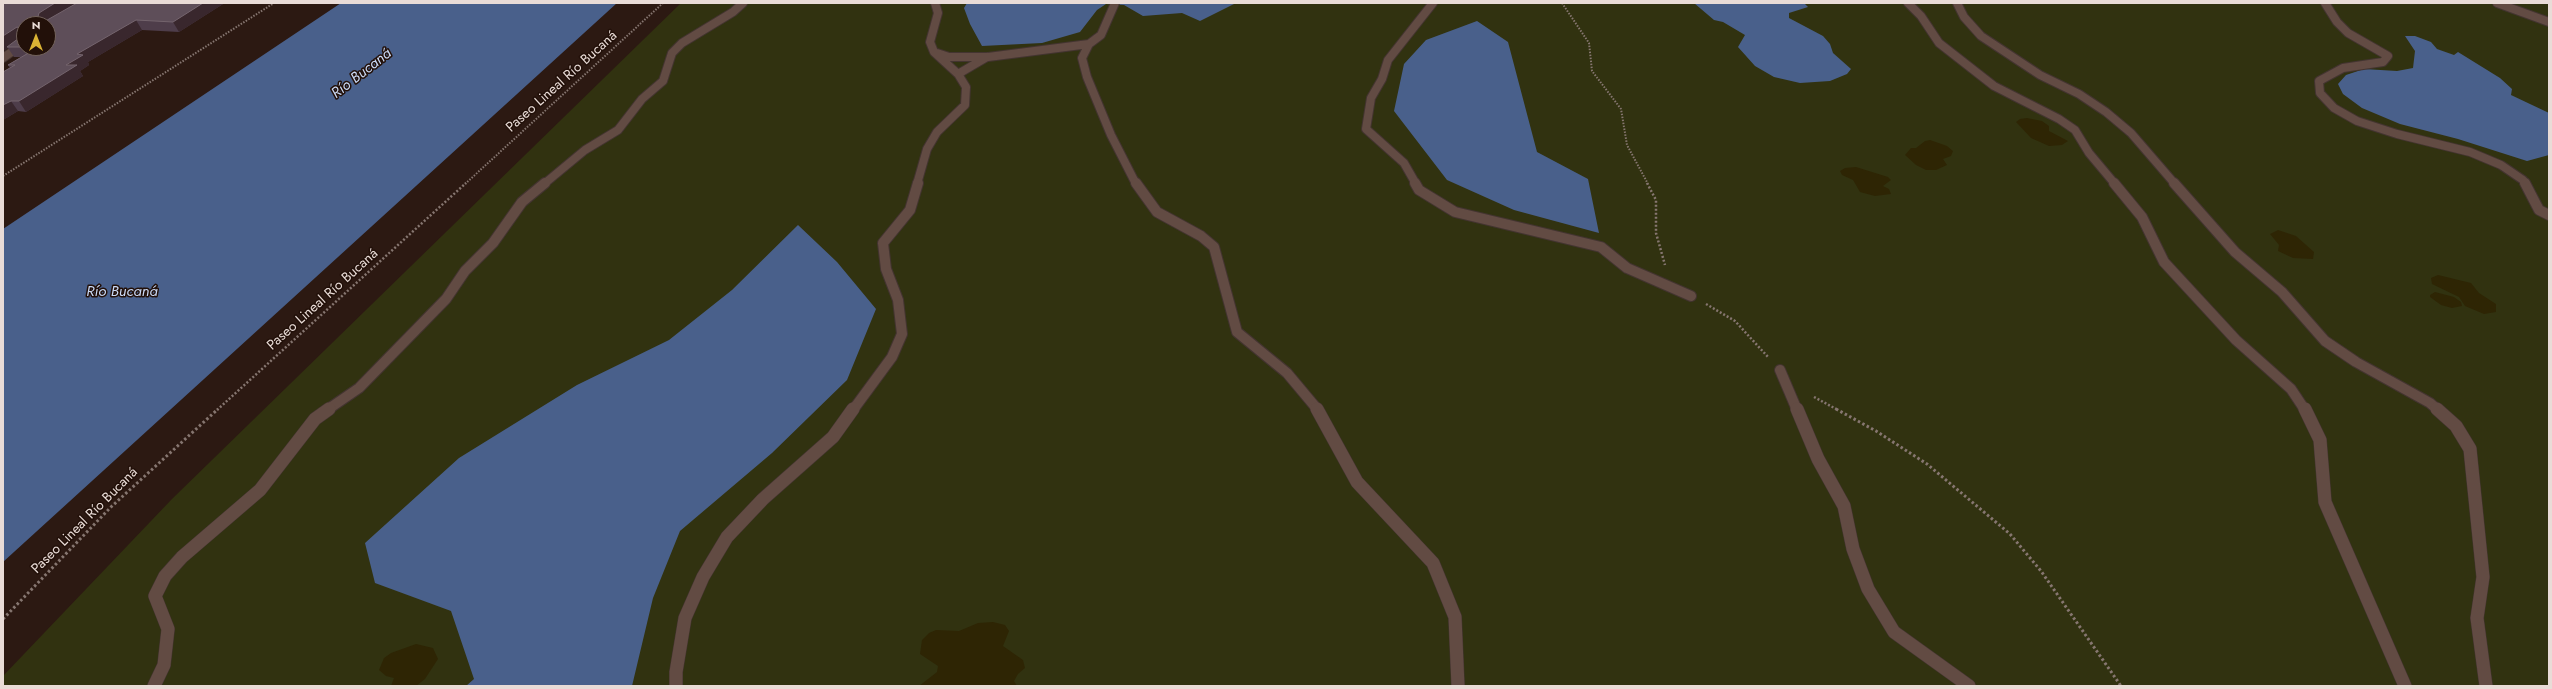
<!DOCTYPE html>
<html>
<head>
<meta charset="utf-8">
<style>
  body { margin:0 }
  #map { position:relative; width:2552px; height:689px; overflow:hidden; background:#2c1912; font-family:Jost,sans-serif }
  canvas { display:block }
  .frame { position:absolute; inset:0; border:4px solid #e9dcd7; pointer-events:none }
  .north { position:absolute; left:16px; top:16px; width:40px; height:40px; box-sizing:border-box; background:#221009; border:1px solid #72625b; border-radius:50%; rotate:0deg; font-size:11px; font-weight:700; line-height:16px; text-align:center; color:#e9dcd7 }
  .north::after { content:''; display:block; margin:auto; width:14px; height:18px; background:#dab334; clip-path:polygon(50% 0,100% 100%,50% 72%,0 100%) }
</style>
</head>
<body>
<div id="map">
<canvas width="2552" height="689"></canvas>
<div class="frame"></div>
<div class="north">N</div>
</div>
<script>
const c = document.querySelector('canvas').getContext('2d');
c.lineJoin = 'round';
function fillPath(path, color) { c.fillStyle = color; c.fill(path, 'evenodd'); }
const toPath = rows => new Path2D(rows.map(r => 'M' + r).join(''));
function stroke(path, color, width, dash) { c.strokeStyle = color; c.lineWidth = width; c.lineCap = dash ? 'butt' : 'round'; c.setLineDash(dash || []); c.stroke(path); }
function write(font, color, halo, rows, align = 'center') {
  c.font = font + ' Jost,sans-serif'; c.lineWidth = 3; c.setLineDash([]); c.textBaseline = 'middle'; c.strokeStyle = halo; c.fillStyle = color; for (const [text, x, y, turn = 0] of rows) {
    c.save(); c.translate(x, y); c.rotate((+turn || 0) * Math.PI / 180); c.textAlign = isNaN(turn) ? turn : align; if (halo) c.strokeText(text, 0, 0); c.fillText(text, 0, 0); c.restore();
  }
}
fillPath(toPath([
  [681,3,2549,3,2549,686,3,686,3,676,172,499]
]), '#313210');
fillPath(toPath([
  [2027,118,2042,121,2049,126,2049,131,2068,141,2062,145,2049,146,2031,138,2016,122,2020,119],
  [1930,140,1947,146,1953,151,1951,156,1943,159,1947,165,1936,170,1926,170,1916,165,1905,155,1911,148,1916,148,1925,141],
  [1856,167,1888,177,1891,180,1883,186,1889,189,1891,194,1875,196,1860,192,1853,180,1842,175,1840,171,1845,168],
  [2278,230,2296,236,2314,252,2313,259,2293,258,2278,251,2279,245,2270,234],
  [2438,275,2471,283,2479,293,2496,304,2496,312,2484,314,2465,306,2459,297,2432,284,2431,278],
  [2435,292,2454,297,2461,302,2462,306,2452,308,2441,305,2430,297,2430,295],
  [993,622,1005,625,1009,631,1003,646,1023,660,1025,668,1018,674,1014,681,1017,686,919,686,937,672,938,666,920,654,922,640,929,633,936,630,959,631,978,623],
  [416,644,433,648,438,659,425,679,416,686,391,686,394,678,386,676,379,670,384,658,391,653]
]), '#2e2504');
fillPath(toPath([
  [341,3,617,3,3,562,3,229],
  [967,3,1236,3,1200,21,1182,13,1143,16,1124,5,1106,4,1097,10,1080,32,1042,43,982,46,970,24,964,8],
  [1694,3,1804,3,1808,7,1789,13,1789,18,1823,36,1830,44,1833,53,1851,69,1847,74,1830,81,1800,83,1774,77,1755,66,1738,47,1745,35,1723,22,1714,20],
  [1477,21,1508,42,1537,152,1588,179,1599,233,1514,210,1447,180,1394,111,1404,64,1426,40],
  [2405,36,2415,36,2431,42,2437,49,2454,55,2458,52,2500,78,2512,89,2511,95,2549,113,2549,155,2527,161,2458,139,2400,124,2362,108,2343,94,2338,84,2346,75,2364,69,2397,71,2413,68,2415,51],
  [798,225,837,262,876,309,847,380,772,453,680,531,653,598,632,686,466,686,474,679,451,611,375,583,365,543,459,458,577,385,669,340,732,290]
]), '#49608b');
const serviceFar2 = toPath([
  [1908,3,1921,16,1939,43,1994,86,2059,119,2075,130,2089,153,2115,184],
  [1957,3,1964,17,1981,36,2040,75,2079,94,2106,112,2131,133,2175,184],
  [2325,3,2337,22,2348,33,2388,56,2383,62,2343,68,2319,81,2320,93,2334,108,2357,121,2397,134,2470,152,2501,165,2523,180,2525,184],
  [2497,3,2549,22],
  [1089,44,1082,58,1087,77,1111,135,1136,184],
  [937,53,949,57,988,57,1089,44,1101,35,1115,3],
  [958,74,987,57],
  [544,184,585,150,618,130,642,99,663,81,672,53,682,43,733,12,743,3],
  [917,184,927,149,937,132,965,105,966,87,958,74,934,52,930,42,938,13,935,3],
  [1416,184,1404,163,1366,129,1371,98,1382,79,1388,60,1433,3]
]);
const serviceFar1 = toPath([
  [1136,183,1157,212,1201,236,1214,247,1237,332,1287,373,1318,410],
  [1415,183,1419,190,1455,212,1601,247,1627,268,1691,296],
  [2114,183,2142,217,2164,262,2236,340,2291,389,2305,410],
  [2174,183,2235,252,2282,292,2325,341,2356,362,2430,403,2438,410],
  [2525,183,2539,210,2549,215],
  [1780,370,1797,410],
  [327,410,359,388,446,299,465,271,493,243,522,202,545,183],
  [853,410,892,357,902,334,898,300,886,269,883,243,910,210,918,183]
]);
const service = toPath([
  [1317,409,1357,482,1433,563,1455,617,1458,686],
  [1797,409,1818,459,1844,506,1853,549,1868,589,1894,632,1969,686],
  [2305,409,2320,440,2325,502,2405,686],
  [2437,409,2456,426,2470,449,2483,577,2477,618,2486,686],
  [154,686,164,665,168,629,155,596,165,576,182,557,260,490,315,419,329,409],
  [676,686,676,672,685,618,703,577,727,537,763,499,833,437,853,409]
]);
const minor = toPath([
  [3,58,24,43]
]);
stroke(serviceFar2, '#433430', 10);
stroke(serviceFar1, '#433430', 12);
stroke(service, '#433430', 14);
stroke(minor, '#433430', 10);
stroke(toPath([
  [1562,3,1589,43,1592,71,1621,109,1627,145,1648,184],
  [3,176,274,3],
  [465,184,663,3]
]), '#867670', 2, [1.5, 1.5]);
stroke(toPath([
  [1647,183,1656,200,1656,233,1665,265],
  [1706,304,1735,321,1768,357],
  [1814,397,1838,410],
  [217,410,466,183]
]), '#867670', 2.5, [2, 2]);
stroke(toPath([
  [1836,409,1876,431,1927,464,2010,534,2041,571,2121,686],
  [3,619,111,507,218,409]
]), '#867670', 3, [2.5, 2.5]);
stroke(serviceFar2, '#624b43', 8);
stroke(serviceFar1, '#624b43', 10);
stroke(service, '#624b43', 13);
stroke(minor, '#624b43', 8);
fillPath(toPath([
  [3,3,223,4,179,32,142,30,88,62,89,65,80,71,83,76,26,112,18,111,3,120,3,72,10,68,8,65,21,57,14,57,8,48,3,51],
  [24,24,48,48,24,48]
]), '#4e3d4a');
fillPath(toPath([
  [55,3,78,3,45,23,39,24,37,20,39,13],
  [203,3,222,3,223,4,179,32,173,22],
  [136,20,142,30,88,62,89,65,80,71,83,76,26,112,19,101,66,65,77,54],
  [17,27,23,37,7,47,8,48,3,51,3,36],
  [11,101,18,111,3,120,3,105]
]), '#39272d');
const building = toPath([
  [3,3,55,3,39,13,37,20,42,23,77,3,203,3,173,22,136,20,77,54,83,55,66,65,77,65,19,101,11,101,3,105,3,72,15,65,8,65,37,48,48,48,48,24,24,24,24,47,7,47,23,35,22,29,17,27,3,36,3,3]
]);
fillPath(building, '#5e4e59');
stroke(building, '#74646d', 1);
write('14px', '#e9dcd7', '#221009', [
  ["Paseo Lineal Río Bucaná",562,82,-42],
  ["Paseo Lineal Río Bucaná",323,300,-42],
  ["Paseo Lineal Río Bucaná",85,521,-45]
]);
write('italic 15px', '#cbdaf6', '#221009', [
  ["Río Bucaná",362,74,-38],
  ["Río Bucaná",122,292]
]);
</script>
</body>
</html>
